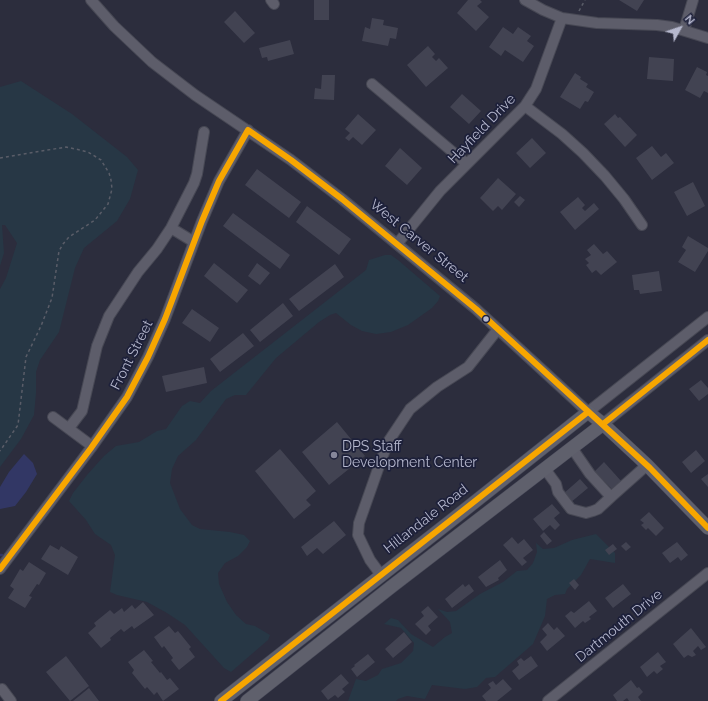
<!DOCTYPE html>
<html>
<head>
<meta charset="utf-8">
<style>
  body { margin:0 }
  #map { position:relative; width:708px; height:701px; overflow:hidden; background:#2c2d3d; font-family:Raleway,sans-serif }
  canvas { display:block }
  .north { position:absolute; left:660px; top:8px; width:40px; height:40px; -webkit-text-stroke:3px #1d203a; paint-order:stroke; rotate:50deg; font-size:11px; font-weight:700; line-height:16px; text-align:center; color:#b6b8ce }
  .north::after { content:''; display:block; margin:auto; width:14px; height:18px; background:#b6b8ce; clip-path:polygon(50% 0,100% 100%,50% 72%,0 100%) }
</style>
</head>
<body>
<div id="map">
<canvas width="708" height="701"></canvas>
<div class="north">N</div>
</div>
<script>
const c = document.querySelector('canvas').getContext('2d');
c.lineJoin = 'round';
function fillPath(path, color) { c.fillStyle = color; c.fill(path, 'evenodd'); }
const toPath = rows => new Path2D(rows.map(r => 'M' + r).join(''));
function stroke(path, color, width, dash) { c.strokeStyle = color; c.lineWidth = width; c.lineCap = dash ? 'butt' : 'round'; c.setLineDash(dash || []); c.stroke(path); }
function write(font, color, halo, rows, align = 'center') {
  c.font = font + ' Raleway,sans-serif'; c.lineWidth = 3.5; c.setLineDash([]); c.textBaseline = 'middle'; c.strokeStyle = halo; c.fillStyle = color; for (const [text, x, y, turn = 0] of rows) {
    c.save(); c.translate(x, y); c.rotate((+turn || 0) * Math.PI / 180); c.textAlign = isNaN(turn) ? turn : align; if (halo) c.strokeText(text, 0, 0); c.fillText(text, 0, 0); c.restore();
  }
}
fillPath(toPath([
  [21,81,72,114,127,157,138,170,130,199,117,221,84,248,75,268,59,332,40,360,36,372,36,393,34,415,21,439,0,467,0,289,6,278,17,243,5,225,2,225,4,253,0,266,0,87],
  [385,255,391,255,398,260,440,296,438,301,432,308,408,325,391,332,376,334,362,331,351,325,336,313,330,315,319,322,276,358,246,395,235,395,226,399,196,440,178,456,172,469,170,483,180,509,192,525,200,529,230,532,244,535,250,541,247,547,238,556,225,563,218,573,219,584,227,602,236,615,246,624,255,626,270,635,268,640,231,672,224,668,185,625,167,613,147,602,117,595,110,592,115,555,111,545,95,534,86,520,69,501,73,493,87,475,104,456,116,446,139,442,157,431,166,429,182,406,190,401,200,403,211,391,366,270,369,260],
  [596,534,615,553,615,563,590,559,581,575,567,589,565,594,555,595,547,599,545,616,533,644,495,677,486,678,477,687,465,689,432,685,425,699,407,696,398,699,396,701,348,701,356,679,366,681,378,675,382,669,401,663,413,651,414,643,401,628,384,624,391,618,398,620,411,634,433,647,445,637,452,633,450,622,438,609,447,612,456,611,480,594,503,582,517,571,527,570,533,563,537,552,536,543,543,549,554,548,572,540]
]), '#273745');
fillPath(toPath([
  [24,454,33,463,37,474,26,492,15,506,0,509,0,487,9,472]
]), '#323765');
stroke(toPath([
  [0,555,2,555]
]), '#323765', 2.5);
fillPath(toPath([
  [314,0,329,0,329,20,314,20],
  [468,0,480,0,482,2,477,6,489,17,476,31,457,13],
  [619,0,644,0,637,11],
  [235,11,255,33,244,43,224,22],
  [372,18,384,20,383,25,398,28,396,39,390,38,388,46,362,41,365,27,370,29],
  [503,27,513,34,518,27,531,36,527,41,534,46,523,62,505,50,501,56,489,47],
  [290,40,294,54,268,61,267,57,262,58,259,48],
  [428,46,435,54,432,57,436,61,439,58,448,68,426,87,407,65],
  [649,57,674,59,673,81,647,79],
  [697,67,707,72,706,75,708,76,708,93,704,91,700,98,685,90],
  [575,73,581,77,580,79,588,84,586,87,594,92,588,102,585,101,580,109,560,97],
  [322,75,335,75,334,100,314,99,315,88,321,89],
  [462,94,481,111,469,124,450,107],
  [358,114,376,130,362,145,353,137,349,141,345,138,350,133,345,129],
  [615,114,618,118,620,117,637,135,625,147,604,124],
  [532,138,546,153,530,168,516,153],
  [652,146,661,157,666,153,674,163,652,180,636,158],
  [400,148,422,168,407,185,385,166],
  [257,169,301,202,289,218,245,185],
  [498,178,516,194,502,210,498,206,493,211,480,198],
  [693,182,705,206,687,216,674,192],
  [520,196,525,200,519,207,514,202],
  [578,197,585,205,582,208,585,211,594,203,599,209,575,230,560,212],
  [307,206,351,239,339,255,296,222],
  [233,213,290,255,280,269,223,226],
  [688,236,708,248,708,251,695,272,678,262,686,250,682,247],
  [594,244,603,254,607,251,617,262,601,275,596,270,592,273,586,265,589,263,585,259,591,255,587,250],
  [214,263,248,290,237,303,204,276],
  [257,263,270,273,260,285,248,276],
  [335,264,344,277,299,311,289,299],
  [659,271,662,291,640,294,639,290,634,290,632,275],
  [283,303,293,316,260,342,250,330],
  [192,309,219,328,210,342,182,323],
  [243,333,254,346,220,372,210,359],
  [204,367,207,383,166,392,162,376],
  [701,380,708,388,708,394,699,401,689,389],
  [337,422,365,456,329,485,302,452],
  [280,449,316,491,306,500,311,505,294,519,255,471],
  [696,450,705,461,691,473,682,462],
  [604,462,622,482,613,490,603,480,600,482,592,474],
  [708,474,708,487,701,479],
  [580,479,588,488,570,503,563,494],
  [552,504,560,513,554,518,560,525,555,530,550,525,543,531,533,519],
  [649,512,664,528,656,536,648,528,646,530,641,525,644,523,640,520],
  [334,521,346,535,323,554,317,548,307,556,301,547],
  [544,532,552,541,547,545,540,536],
  [512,537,518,544,524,539,533,550,523,558,527,562,522,566,503,545],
  [626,542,631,547,626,551,621,546],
  [677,542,688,555,681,561,678,557,670,563,662,553],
  [613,544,617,549,609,555,605,550],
  [50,545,59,550,61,546,78,557,68,575,41,559],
  [500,560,507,570,498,578,499,580,486,587,478,577],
  [29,562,46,573,39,585,37,584,29,596,32,597,25,608,8,598,14,589,10,586,20,569,23,571],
  [574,579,579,585,575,590,569,583],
  [463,584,465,587,469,584,474,591,452,608,445,599],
  [623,584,631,594,613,608,605,598],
  [589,601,597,611,589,617,591,619,585,623,583,621,575,628,565,616,571,611,574,613],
  [143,602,154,615,134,629,132,626,124,632,121,629,110,638,111,640,101,648,88,633,96,626,94,623,110,610,114,614,122,608,124,612,132,605,135,609],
  [428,606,438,617,428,626,431,630,426,635,415,624,424,616,421,612],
  [548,623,554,630,557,627,565,636,547,651,540,642,547,635,542,629],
  [169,626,175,633,178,631,191,647,189,649,195,657,179,670,171,660,173,658,164,646,162,648,154,637],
  [691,628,706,647,701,650,698,646,693,651,696,655,692,657,688,655,684,658,673,644],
  [404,632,412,642,393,658,385,649],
  [144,650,153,661,151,662,160,673,161,672,167,680,170,678,179,689,163,701,157,692,154,695,147,687,145,689,132,673,134,670,128,662],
  [658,652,666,662,660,666,663,669,657,674,654,671,647,677,640,667],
  [368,654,375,662,357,677,351,669,355,666,354,665],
  [66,656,89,686,70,701,46,672],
  [531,656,538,666,519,680,512,671,519,665,517,661,521,658,524,661],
  [341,674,349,683,342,689,345,692,338,698,335,695,328,700,321,691],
  [503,679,512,689,497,701,486,701,482,696,491,688,488,684,493,681,496,685],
  [631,680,637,688,639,687,643,692,638,697,641,701,629,701,627,698,623,701,617,701,613,695],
  [89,688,99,701,73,701]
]), '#424352');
const minor = toPath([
  [91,0,114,26,152,62,195,95,291,160,342,199,476,309,588,412,708,317],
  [271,0,274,4],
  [525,0,543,10,562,18,597,23,657,25,672,27,708,38],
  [684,30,693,0],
  [372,84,467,164],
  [525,106,562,134,583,153,605,176,624,199,642,225],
  [171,228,194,242],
  [397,244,440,191,525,106,536,89,562,18],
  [53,417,92,446],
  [603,424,708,340],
  [69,428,82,411,97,346,109,316,138,272,157,249,171,228,194,183,197,174,204,132],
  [572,448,590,474,611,497,647,465],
  [545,469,556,484,558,492,571,509,586,513,593,511,598,509,611,497],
  [0,569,91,448,127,397,148,357,165,319,202,221,219,181,248,130],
  [381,575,370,560,358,535,359,523,378,469,388,442,410,409,437,387,468,367,498,329],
  [2,689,11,701],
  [548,701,708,573]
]);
const major = toPath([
  [221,701,457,516,588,412,603,424,647,465,708,528],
  [247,701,391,587,603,424]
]);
stroke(minor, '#474854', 12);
stroke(major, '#474857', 14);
stroke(toPath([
  [579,11,585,0],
  [0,158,66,147,80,150,88,152,101,160,109,173,111,180,112,189,108,204,95,220,69,237,63,244,59,251,52,298,41,326,26,357,18,425,0,451]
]), '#5a5d68', 1.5, [3, 3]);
stroke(minor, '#5d5d6a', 10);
stroke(major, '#5f606c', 13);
stroke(toPath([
  [603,424,708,340],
  [0,569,91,448,127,397,148,357,165,319,202,221,219,181,248,130,291,160,342,199,476,309,650,468,708,528],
  [221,701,588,412]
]), '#f7a600', 6);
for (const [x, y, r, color] of [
  [486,319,3.5,"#b6b8ce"],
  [334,455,4,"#86879b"]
]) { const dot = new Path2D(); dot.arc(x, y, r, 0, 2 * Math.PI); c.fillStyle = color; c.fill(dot); stroke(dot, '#1d203a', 1.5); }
write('14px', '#b6b8ce', '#1d203a', [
  ["Hayfield Drive",482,129,-46],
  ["West Carver Street",419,241,39],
  ["Front Street",132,355,-63],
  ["Hillandale Road",426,519,-38],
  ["Dartmouth Drive",619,626,-39]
]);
write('14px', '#b6b8ce', '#1d203a', [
  ["DPS Staff",342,447],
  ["Development Center",342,463]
], 'left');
</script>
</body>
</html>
